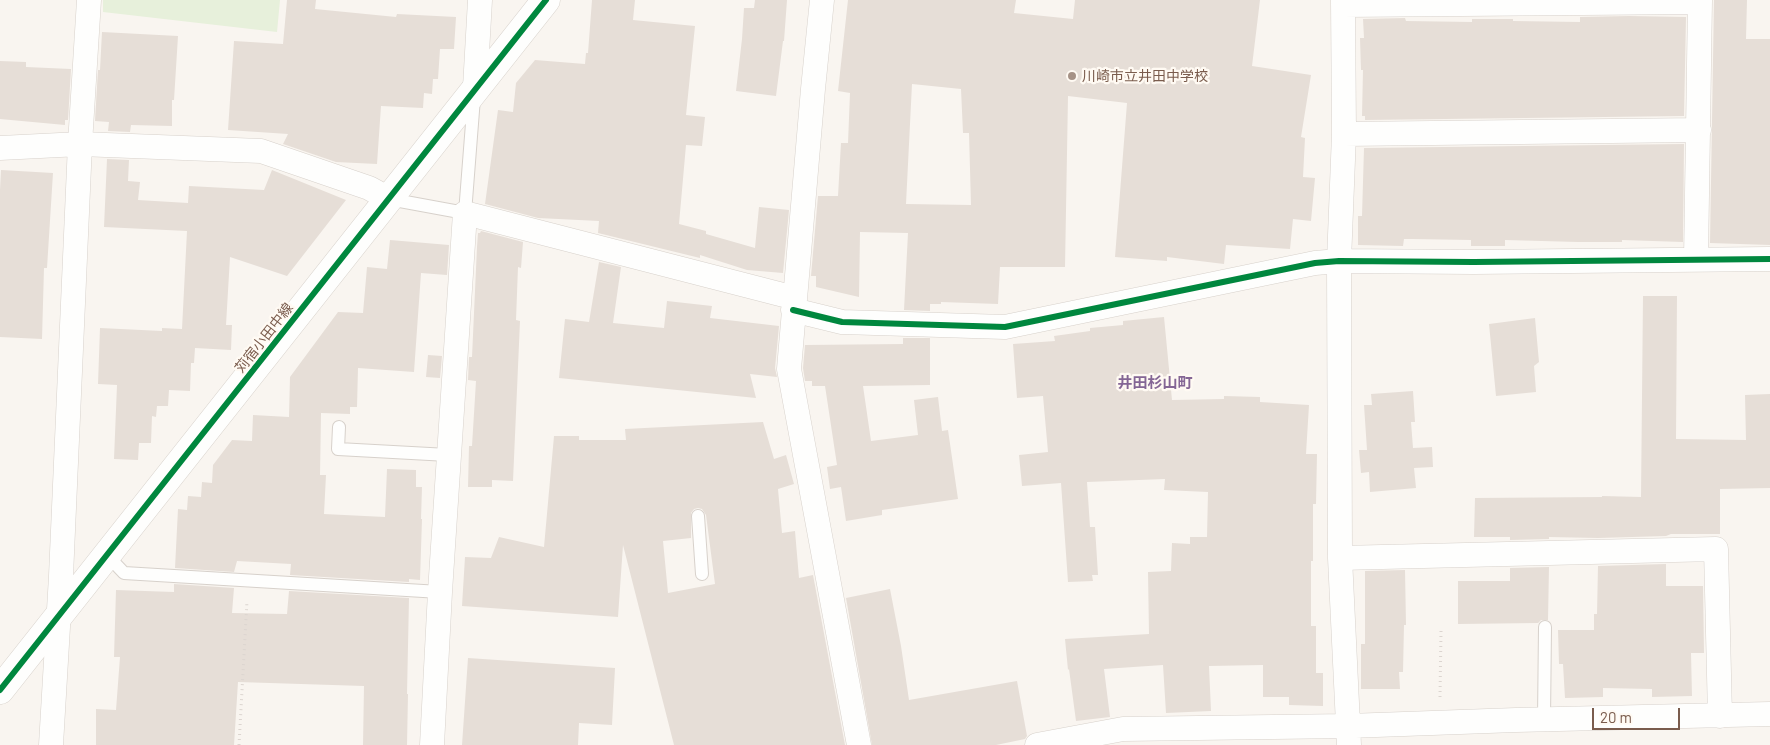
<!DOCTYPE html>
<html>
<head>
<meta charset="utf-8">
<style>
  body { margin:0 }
  #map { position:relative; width:1770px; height:745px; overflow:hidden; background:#f9f5f0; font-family:Barlow,sans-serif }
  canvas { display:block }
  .scale { position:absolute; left:1592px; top:708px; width:88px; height:22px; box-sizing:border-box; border:2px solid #7a5c4d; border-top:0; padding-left:6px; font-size:15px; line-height:18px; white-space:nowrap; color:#7a5c4d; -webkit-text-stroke:4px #fffaf3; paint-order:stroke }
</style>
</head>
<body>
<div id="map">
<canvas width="1770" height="745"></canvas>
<div class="scale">20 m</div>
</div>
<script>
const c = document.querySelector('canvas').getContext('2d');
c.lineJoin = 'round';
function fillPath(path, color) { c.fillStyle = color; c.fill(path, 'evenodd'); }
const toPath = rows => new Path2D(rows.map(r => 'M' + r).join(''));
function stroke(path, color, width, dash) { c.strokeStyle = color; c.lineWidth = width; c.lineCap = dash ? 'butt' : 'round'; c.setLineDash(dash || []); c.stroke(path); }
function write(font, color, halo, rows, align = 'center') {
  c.font = font + ' Barlow,"Noto Sans JP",sans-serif'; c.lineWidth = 4.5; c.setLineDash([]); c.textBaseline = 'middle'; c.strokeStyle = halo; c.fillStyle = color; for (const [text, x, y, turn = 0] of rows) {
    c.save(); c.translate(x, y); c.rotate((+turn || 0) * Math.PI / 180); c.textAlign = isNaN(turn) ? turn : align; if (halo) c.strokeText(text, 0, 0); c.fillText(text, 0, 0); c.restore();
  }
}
fillPath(toPath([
  [103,0,280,0,277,32,103,12]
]), '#e7f0db');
fillPath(toPath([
  [287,0,316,0,315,9,396,17,397,14,456,17,454,49,440,49,438,79,433,79,432,94,424,93,423,108,381,106,377,164,336,162,283,144,288,134,228,130,234,41,283,44],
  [592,0,635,0,633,20,695,26,686,115,705,117,702,146,686,145,679,224,706,231,706,234,755,248,759,207,789,210,783,273,747,270,700,255,700,258,598,233,599,221,538,218,485,204,498,110,513,112,516,83,535,60,585,64,586,53,588,53],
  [755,0,787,0,784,41,783,41,776,96,736,91,742,39,744,8,754,8],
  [848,0,1016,0,1014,13,1073,19,1075,0,1260,0,1252,66,1311,75,1301,137,1305,138,1303,177,1315,178,1311,221,1293,219,1290,249,1226,245,1224,264,1167,257,1167,261,1115,257,1127,103,1068,96,1065,267,1000,267,998,304,941,302,941,304,930,304,930,311,904,310,908,233,860,232,859,297,816,287,816,276,811,276,818,196,838,196,841,143,848,143,850,93,838,91],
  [912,84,961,89,963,133,969,133,971,205,906,204],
  [1714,0,1747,0,1746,39,1770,39,1770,245,1710,243],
  [1629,16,1686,17,1684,116,1365,120,1365,116,1362,116,1363,70,1361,70,1360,38,1364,38,1363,19,1405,18,1406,21,1472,22,1472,19,1513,19,1513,21,1580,22,1580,17],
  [102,32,178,36,174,100,172,100,172,126,131,125,130,132,108,131,109,122,95,121,98,70,100,70],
  [0,61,26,62,26,67,71,69,68,120,65,120,65,125,0,119],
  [1684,144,1683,242,1622,240,1622,242,1578,242,1505,240,1505,246,1471,246,1471,240,1412,239,1404,239,1403,246,1358,245,1358,216,1362,216,1364,148],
  [107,159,129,160,128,181,140,182,138,200,188,203,189,186,264,190,272,170,346,200,287,276,230,257,226,325,232,325,231,350,195,348,194,363,191,363,190,391,169,390,168,406,157,406,156,417,152,416,151,443,139,443,138,460,114,459,117,385,98,384,100,328,162,331,162,328,182,329,187,231,104,227],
  [1,170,53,173,47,268,44,268,42,339,0,337,0,190],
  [481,231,523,242,521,268,518,267,516,320,520,321,513,481,492,480,492,487,468,487,469,446,472,446,476,381,468,380,469,357,472,357,477,247,478,233,480,233],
  [390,240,449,245,447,275,421,273,414,372,358,368,357,407,350,407,350,414,321,413,320,475,326,475,324,514,385,517,387,469,416,470,416,487,422,487,421,519,422,519,420,580,409,579,409,582,290,575,291,564,237,561,234,572,175,568,178,509,187,510,188,496,201,497,202,482,212,483,213,465,232,440,252,441,253,415,289,417,290,377,338,312,363,313,367,267,387,269],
  [599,262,621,267,613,323,664,328,667,301,712,306,710,318,779,326,775,368,777,377,750,374,756,398,559,378,565,319,589,322],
  [1643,296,1677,296,1676,439,1746,440,1745,395,1770,394,1770,488,1720,489,1720,534,1671,534,1666,536,1598,538,1549,537,1549,539,1510,540,1510,537,1474,537,1475,498,1602,497,1602,496,1641,497],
  [1164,317,1172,400,1224,399,1224,396,1260,397,1260,402,1309,405,1306,454,1317,454,1316,504,1313,504,1313,561,1311,561,1311,626,1316,626,1316,673,1323,673,1323,706,1289,705,1289,697,1263,697,1263,665,1209,666,1211,711,1166,713,1163,665,1104,669,1110,717,1076,721,1069,669,1068,670,1065,639,1149,634,1148,572,1171,571,1172,543,1190,544,1190,537,1207,537,1208,492,1164,490,1165,479,1087,482,1090,527,1095,527,1098,575,1092,575,1093,581,1068,582,1061,483,1022,486,1019,455,1048,452,1043,396,1017,398,1013,344,1055,341,1054,336,1090,331,1090,328,1123,325,1123,321],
  [1535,318,1539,362,1534,366,1536,392,1496,396,1489,324],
  [903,338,930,338,930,385,863,386,871,441,918,435,914,400,938,397,942,431,948,430,958,499,882,510,882,515,846,521,841,487,830,489,827,467,837,465,825,386,812,386,812,381,805,381,803,368,805,345,903,344],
  [428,355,442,356,440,378,426,377],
  [1413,391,1415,422,1411,422,1413,448,1432,447,1433,467,1414,468,1416,488,1370,492,1369,472,1361,473,1359,450,1367,450,1364,405,1372,405,1371,394],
  [763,422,774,459,786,455,794,484,778,489,782,533,795,531,799,578,813,575,845,745,674,745,623,545,618,617,462,606,465,557,491,558,499,537,544,547,554,436,579,436,579,440,626,440,625,429],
  [698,508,702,509,706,515,715,584,668,593,663,541,691,538,691,513,694,509],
  [1666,564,1666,586,1703,586,1704,653,1691,653,1692,696,1652,697,1652,689,1603,688,1603,697,1565,698,1563,664,1559,664,1558,630,1594,630,1594,614,1597,614,1598,566],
  [1549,567,1548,620,1541,620,1538,623,1458,624,1458,581,1510,581,1510,568],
  [1405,570,1406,625,1404,625,1403,672,1399,672,1400,689,1361,689,1361,644,1365,644,1365,571],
  [174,584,234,588,232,613,287,614,289,591,409,598,407,694,408,694,407,745,363,745,364,686,238,682,234,745,96,745,96,709,116,710,120,657,114,657,116,590,174,592],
  [890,589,901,646,909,700,1017,681,1027,736,1025,739,996,745,872,745,846,598],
  [468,658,615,668,612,725,579,723,578,745,462,745]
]), '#e6ded7');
const service = toPath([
  [389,199,465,213,474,98],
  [339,427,338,449,448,455],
  [698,516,702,574],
  [107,555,124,573,440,592],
  [1544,719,1545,627]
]);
const minor = toPath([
  [822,0,813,89,789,369,859,745],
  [1343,0,1344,134,1339,261,1340,558,1349,745],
  [1343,5,1700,2],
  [475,88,480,0],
  [1344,134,1699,130],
  [0,148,80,144,261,151,369,188,389,199],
  [1696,259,1700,0],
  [793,310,842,322,1005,327,1315,263,1339,261,1474,262,1770,259],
  [1340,558,1716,549,1720,716],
  [51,745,61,576,80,144,89,0],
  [432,745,440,592,465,213,795,298],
  [1037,745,1123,729,1348,726,1516,720,1770,714]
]);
const tertiary = toPath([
  [0,690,546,0]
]);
stroke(service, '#d7d1cb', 14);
stroke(minor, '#d7d1cb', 25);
stroke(tertiary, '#d7d1cb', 29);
stroke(toPath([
  [1440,697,1441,631],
  [239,745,247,601]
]), '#dcd5d0', 3, [1, 4]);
stroke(service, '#fefefd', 12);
stroke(minor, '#fefefd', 24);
stroke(tertiary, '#fefefd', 28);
stroke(toPath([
  [793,310,842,322,1005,327,1315,263,1339,261,1474,262,1770,259],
  [0,690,546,0]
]), '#00873e', 6);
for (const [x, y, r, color] of [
  [1072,76,5,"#a69286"]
]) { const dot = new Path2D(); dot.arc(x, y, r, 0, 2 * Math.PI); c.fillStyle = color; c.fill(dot); stroke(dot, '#fffaf3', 2); }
write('14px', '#7a5c4d', '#fffaf3', [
  ["川崎市立井田中学校",1082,76]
], 'left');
write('14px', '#7a5c4d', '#fffaf3', [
  ["苅宿小田中線",264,338,-52]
]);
write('bold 15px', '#846695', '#fffaf3', [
  ["井田杉山町",1155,383]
]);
</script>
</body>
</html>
